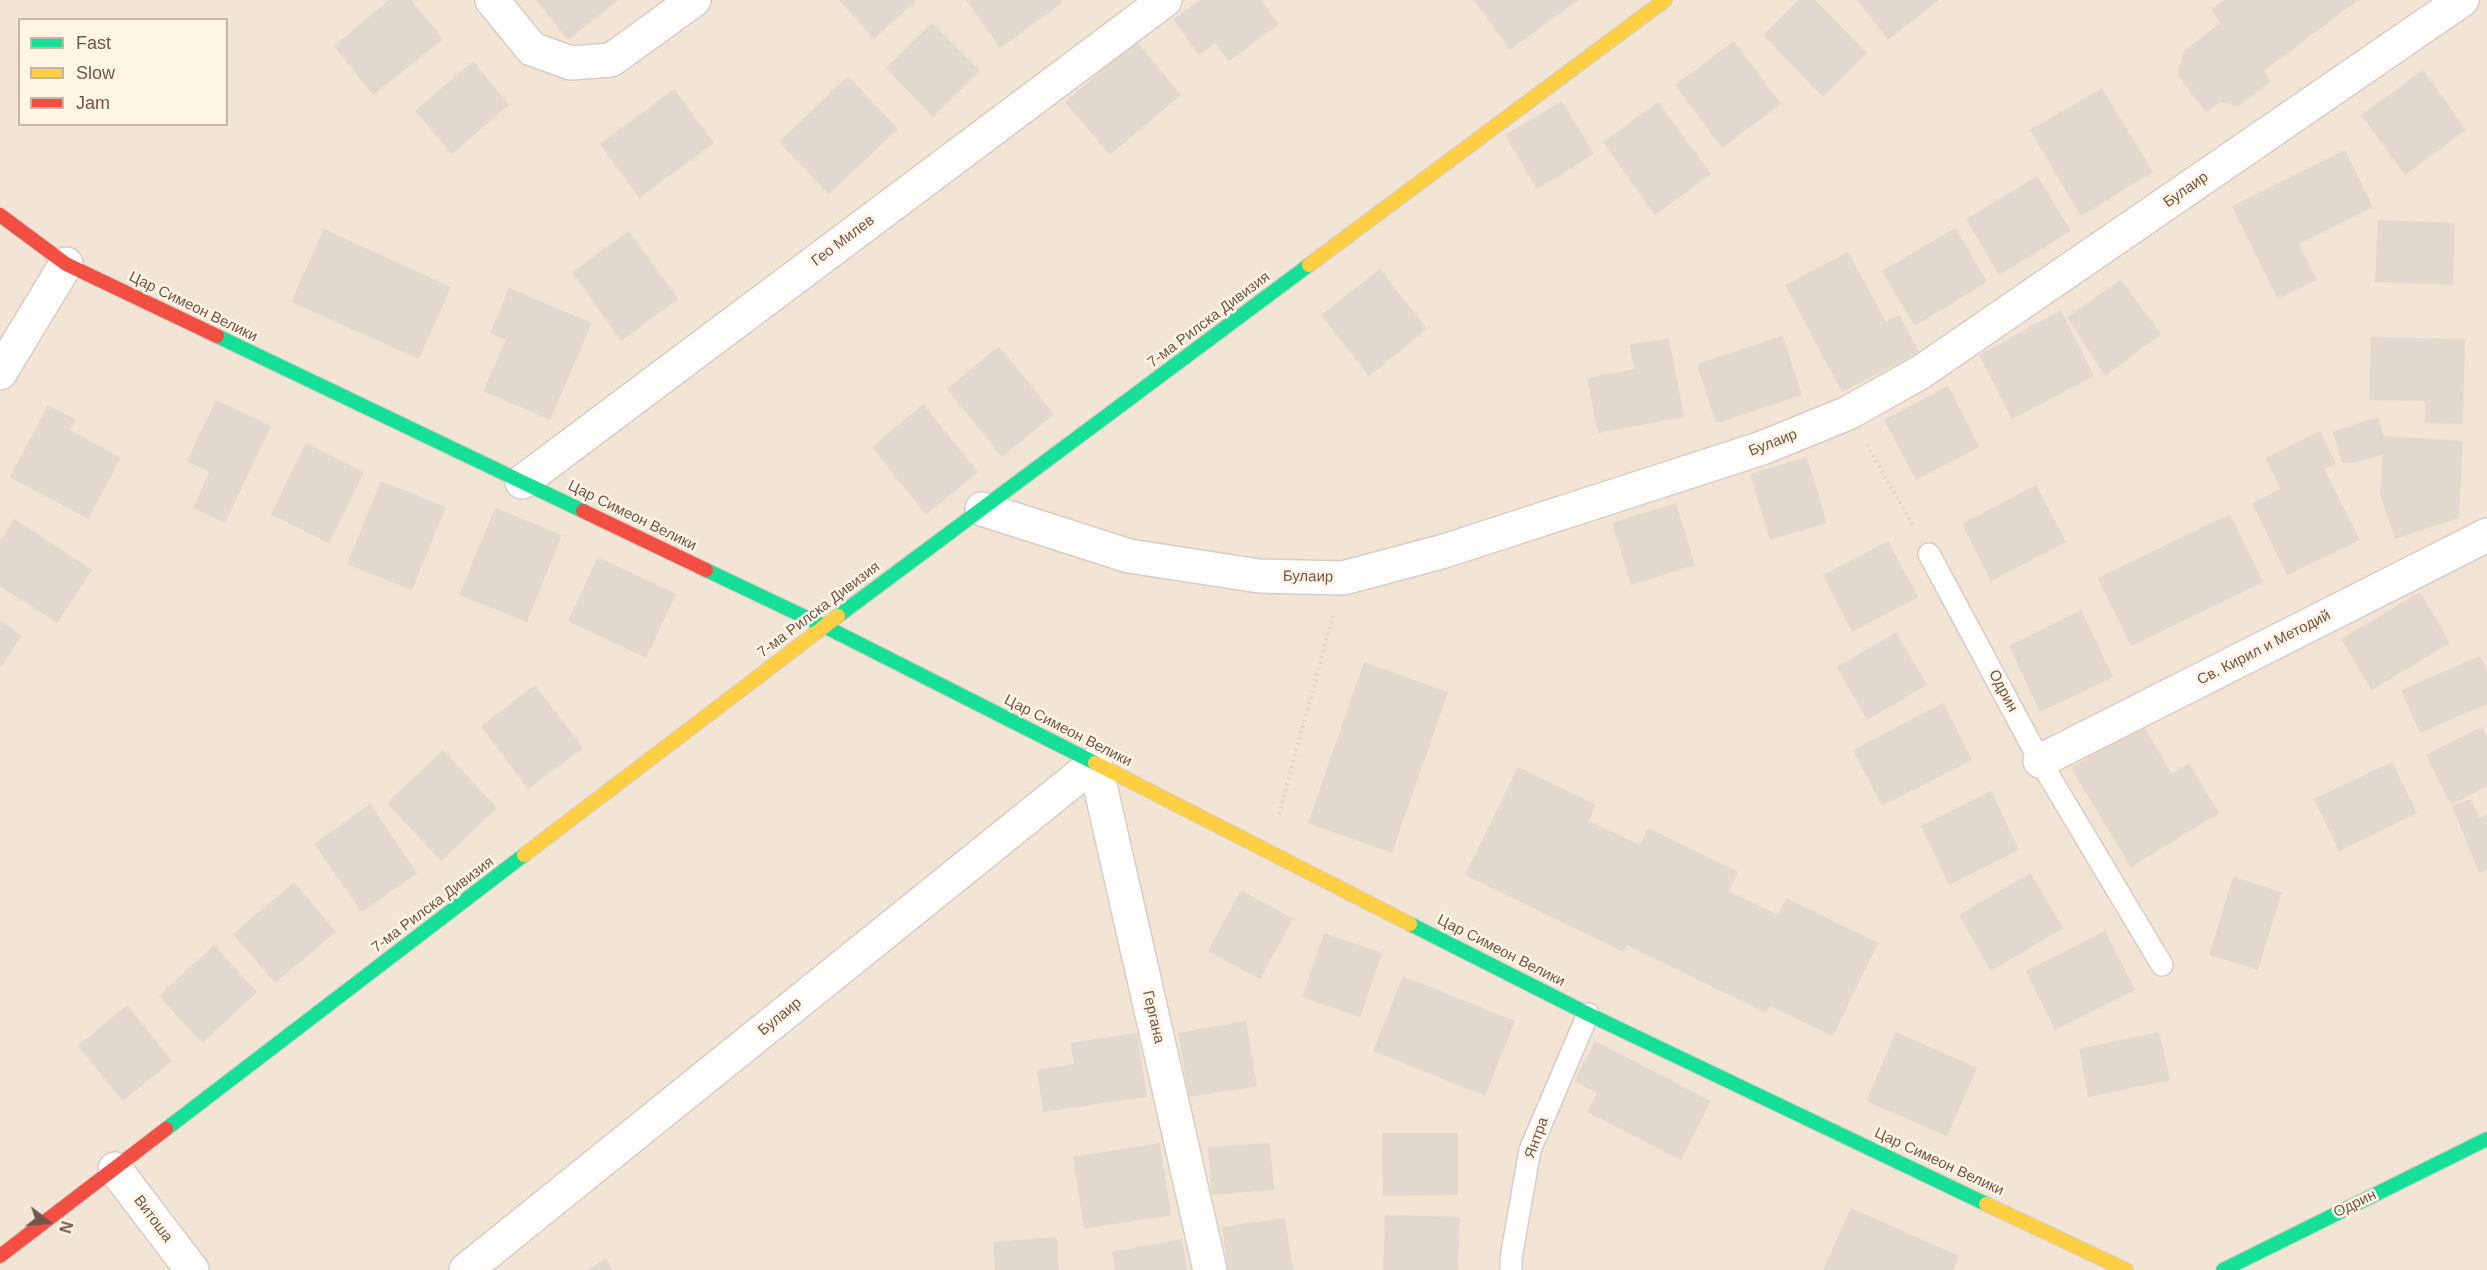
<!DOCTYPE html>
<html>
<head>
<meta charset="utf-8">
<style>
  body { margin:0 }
  #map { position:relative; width:2487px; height:1270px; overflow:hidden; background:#f6f0e6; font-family:Arial,sans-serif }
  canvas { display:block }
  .legend { position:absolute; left:18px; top:18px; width:210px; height:108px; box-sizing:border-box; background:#fff5e6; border:2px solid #c7b5a6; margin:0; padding:8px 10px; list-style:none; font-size:18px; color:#735647 }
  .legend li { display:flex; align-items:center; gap:12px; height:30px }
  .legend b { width:30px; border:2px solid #c7b5a6 }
  .north { position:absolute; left:18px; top:1192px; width:60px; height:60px; -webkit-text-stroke:4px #fff5e6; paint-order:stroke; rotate:106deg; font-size:16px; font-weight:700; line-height:24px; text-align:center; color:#735647 }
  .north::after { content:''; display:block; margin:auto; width:21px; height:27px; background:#735647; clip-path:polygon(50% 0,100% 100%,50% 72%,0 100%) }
</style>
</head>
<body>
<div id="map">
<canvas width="2487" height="1270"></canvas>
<ul class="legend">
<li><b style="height:8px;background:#16e098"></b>Fast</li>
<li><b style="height:8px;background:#ffcf43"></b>Slow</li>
<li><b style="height:8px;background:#f24e42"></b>Jam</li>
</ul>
<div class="north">N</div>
</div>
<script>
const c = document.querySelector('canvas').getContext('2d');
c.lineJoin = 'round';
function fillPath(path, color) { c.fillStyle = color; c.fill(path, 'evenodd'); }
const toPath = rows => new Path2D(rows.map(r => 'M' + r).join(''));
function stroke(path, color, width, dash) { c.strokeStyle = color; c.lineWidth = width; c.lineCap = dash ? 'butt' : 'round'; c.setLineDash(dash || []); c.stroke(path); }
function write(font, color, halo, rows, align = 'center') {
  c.font = font + ' Arial,sans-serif'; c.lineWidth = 5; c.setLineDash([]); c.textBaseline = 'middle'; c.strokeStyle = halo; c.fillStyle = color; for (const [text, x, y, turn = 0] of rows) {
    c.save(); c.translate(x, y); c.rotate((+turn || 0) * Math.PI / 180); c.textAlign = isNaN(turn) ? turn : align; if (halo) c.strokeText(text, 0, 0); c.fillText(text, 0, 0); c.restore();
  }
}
fillPath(toPath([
  [0,0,2487,0,2487,1270,0,1270],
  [20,20,226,20,226,124,20,124]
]), '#f2e5d6');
fillPath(toPath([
  [389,0,411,0,443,39,373,95,334,46],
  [536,0,618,0,568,40],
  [839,0,917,0,874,39],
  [966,0,1060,0,1062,3,1000,48],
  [1200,0,1261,0,1279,24,1229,61,1215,43,1199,55,1173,19],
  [1474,0,1578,0,1510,50],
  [1798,0,1815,0,1867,53,1823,97,1763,35],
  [1857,0,1939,0,1888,40],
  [2224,0,2358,0,2264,71,2271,81,2239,106,2220,102,2206,113,2178,75,2183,52,2220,23,2211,10],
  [932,23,980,71,933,117,886,68],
  [1136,41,1181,95,1110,155,1065,102],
  [1734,41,1781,104,1722,148,1675,85],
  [473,61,509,105,452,154,415,111],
  [2423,70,2466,130,2405,175,2361,115],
  [848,76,898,129,829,194,779,142],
  [2102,88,2153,172,2081,216,2030,130],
  [674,89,714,143,639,198,600,144],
  [1562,101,1594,154,1537,189,1505,135],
  [1658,102,1711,174,1655,215,1603,142],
  [2345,150,2373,207,2299,244,2317,280,2278,299,2232,206],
  [2037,176,2071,231,1999,275,1966,219],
  [2378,220,2455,223,2453,285,2375,282],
  [1955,228,1987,282,1915,326,1882,271],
  [324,229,451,287,419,359,291,302],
  [629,231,678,299,621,341,572,272],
  [1848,252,1886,322,1899,315,1919,352,1842,392,1785,285],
  [1380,269,1427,329,1369,376,1321,315],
  [2121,280,2161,334,2105,376,2067,317],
  [509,288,592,323,550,420,483,391,506,340,490,333],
  [2061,310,2094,376,2012,419,1979,355],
  [1783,336,1802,395,1716,423,1697,364],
  [2371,337,2465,339,2463,424,2425,423,2425,401,2369,400],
  [1669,338,1684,417,1598,433,1587,378,1634,369,1630,345],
  [999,346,1054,414,1002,457,947,389],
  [1948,386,1979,447,1916,480,1884,420],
  [216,400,271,426,225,523,193,508,209,472,187,461],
  [923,404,978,472,926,515,872,447],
  [48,405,76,420,70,430,121,458,88,519,10,477],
  [2378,417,2384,436,2463,441,2459,518,2395,539,2380,493,2383,454,2353,463,2342,463,2333,432],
  [2320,431,2336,464,2324,469,2360,540,2287,575,2252,503,2281,489,2266,458],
  [306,443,364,472,329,543,271,514],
  [1807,457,1827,523,1770,540,1750,474],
  [381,481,446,507,412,590,347,564],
  [2036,485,2066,542,1991,581,1962,524],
  [1676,503,1695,565,1631,585,1612,523],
  [495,508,562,535,527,622,459,595],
  [2230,514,2263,582,2131,646,2098,578],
  [15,519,92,570,57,623,0,586,0,541],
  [1888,541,1918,597,1852,632,1823,575],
  [598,557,676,594,646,658,568,621],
  [2420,592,2450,643,2372,690,2341,639],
  [2081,610,2113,677,2040,712,2009,646],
  [0,620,22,636,0,668],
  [1896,632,1927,685,1867,720,1837,667],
  [2480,656,2487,671,2487,704,2420,733,2401,690],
  [1364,662,1448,692,1392,853,1308,823],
  [535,685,583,748,528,789,481,726],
  [1943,703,1972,760,1882,806,1853,750],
  [2142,724,2172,774,2189,763,2219,813,2131,867,2071,768],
  [2482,727,2487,737,2487,786,2451,805,2426,755],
  [443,750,497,808,441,861,387,803],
  [2392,762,2417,813,2339,851,2314,799],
  [1518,767,1596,805,1589,821,1640,845,1648,828,1738,872,1729,891,1778,915,1786,898,1878,943,1833,1036,1770,1006,1766,1013,1627,945,1624,952,1465,875],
  [1991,791,2019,850,1949,885,1921,826],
  [2471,799,2479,818,2487,815,2487,870,2479,873,2452,806],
  [370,804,417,873,362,912,314,844],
  [2030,873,2063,928,1991,971,1959,915],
  [2233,877,2282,892,2258,970,2209,955],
  [294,882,336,932,275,983,233,934],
  [1241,890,1293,919,1260,979,1208,951],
  [2105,931,2135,990,2055,1030,2026,971],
  [1324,933,1382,953,1360,1017,1302,997],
  [214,945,257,992,202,1043,159,996],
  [1403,976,1515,1021,1485,1096,1373,1051],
  [127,1005,172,1061,123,1101,78,1046],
  [1246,1021,1257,1086,1189,1097,1178,1033],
  [1896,1032,1977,1068,1947,1136,1866,1101],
  [2159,1032,2170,1080,2088,1097,2079,1049],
  [1137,1033,1147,1097,1043,1112,1037,1070,1074,1064,1070,1043],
  [1595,1041,1711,1101,1681,1160,1587,1112,1597,1093,1574,1081],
  [1382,1133,1458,1133,1458,1195,1383,1196],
  [1160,1143,1171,1215,1084,1229,1073,1157],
  [1270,1143,1274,1190,1212,1195,1208,1147],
  [1851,1208,1959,1256,1953,1270,1823,1270],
  [1385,1215,1460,1217,1458,1270,1383,1270],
  [1285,1218,1293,1270,1228,1270,1222,1227],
  [1057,1237,1059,1270,995,1270,993,1242],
  [1182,1239,1187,1270,1115,1270,1112,1252],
  [606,1258,613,1270,587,1270]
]), '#e2d8ce');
const lane = toPath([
  [1929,554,2040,761,2162,965],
  [1511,1270,1511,1258,1530,1150,1588,1014]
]);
const street = toPath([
  [492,0,532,49,571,63,611,60,694,0],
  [0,373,66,264],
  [522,482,1165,0],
  [982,509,1129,556,1259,576,1343,578,1441,552,1762,448,1848,413,1921,372,2462,0],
  [2040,761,2487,535],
  [115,1169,192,1270],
  [466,1270,1095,763,1210,1270]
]);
const fast = toPath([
  [217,336,583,511],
  [706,570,824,626,1095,763],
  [838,616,1309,265],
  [1410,924,1588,1014,1986,1204],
  [166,1129,524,855],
  [2223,1270,2487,1139]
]);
const slow = toPath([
  [1309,265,1665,0],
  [1095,763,1410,924],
  [524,855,838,616],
  [1986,1204,2126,1270]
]);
const jam = toPath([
  [0,215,66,264,217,336],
  [583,511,706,570],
  [0,1256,166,1129]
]);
stroke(lane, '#d7cdc4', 24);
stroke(street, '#d7cdc4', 36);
stroke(fast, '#d6ccc3', 16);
stroke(slow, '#d6ccc3', 16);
stroke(jam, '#d6ccc3', 16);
stroke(toPath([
  [1867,445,1914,527],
  [1279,814,1333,616]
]), '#d9d0cb', 4, [1.5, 4.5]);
stroke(lane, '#fefdfb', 21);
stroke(street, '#fefdfb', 33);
stroke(fast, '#16e098', 14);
stroke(slow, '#ffcf43', 14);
stroke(jam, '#f24e42', 14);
write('15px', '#735647', '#fff5e6', [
  ["Булаир",2186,190,-35],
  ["Гео Милев",843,241,-37],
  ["Цар Симеон Велики",193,307,26],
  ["7-ма Рилска Дивизия",1209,320,-37],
  ["Булаир",1773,443,-21],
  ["Цар Симеон Велики",632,516,26],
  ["Булаир",1308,577,1],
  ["7-ма Рилска Дивизия",819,610,-37],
  ["Св. Кирил и Методий",2264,648,-27],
  ["Одрин",2003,691,62],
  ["Цар Симеон Велики",1068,731,27],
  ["7-ма Рилска Дивизия",433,905,-37],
  ["Цар Симеон Велики",1501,951,27],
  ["Булаир",780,1017,-39],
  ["Гергана",1153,1017,77],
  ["Янтра",1537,1138,-70],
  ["Цар Симеон Велики",1939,1162,25],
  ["Одрин",2355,1204,-26],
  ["Витоша",153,1219,53]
]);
</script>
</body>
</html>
